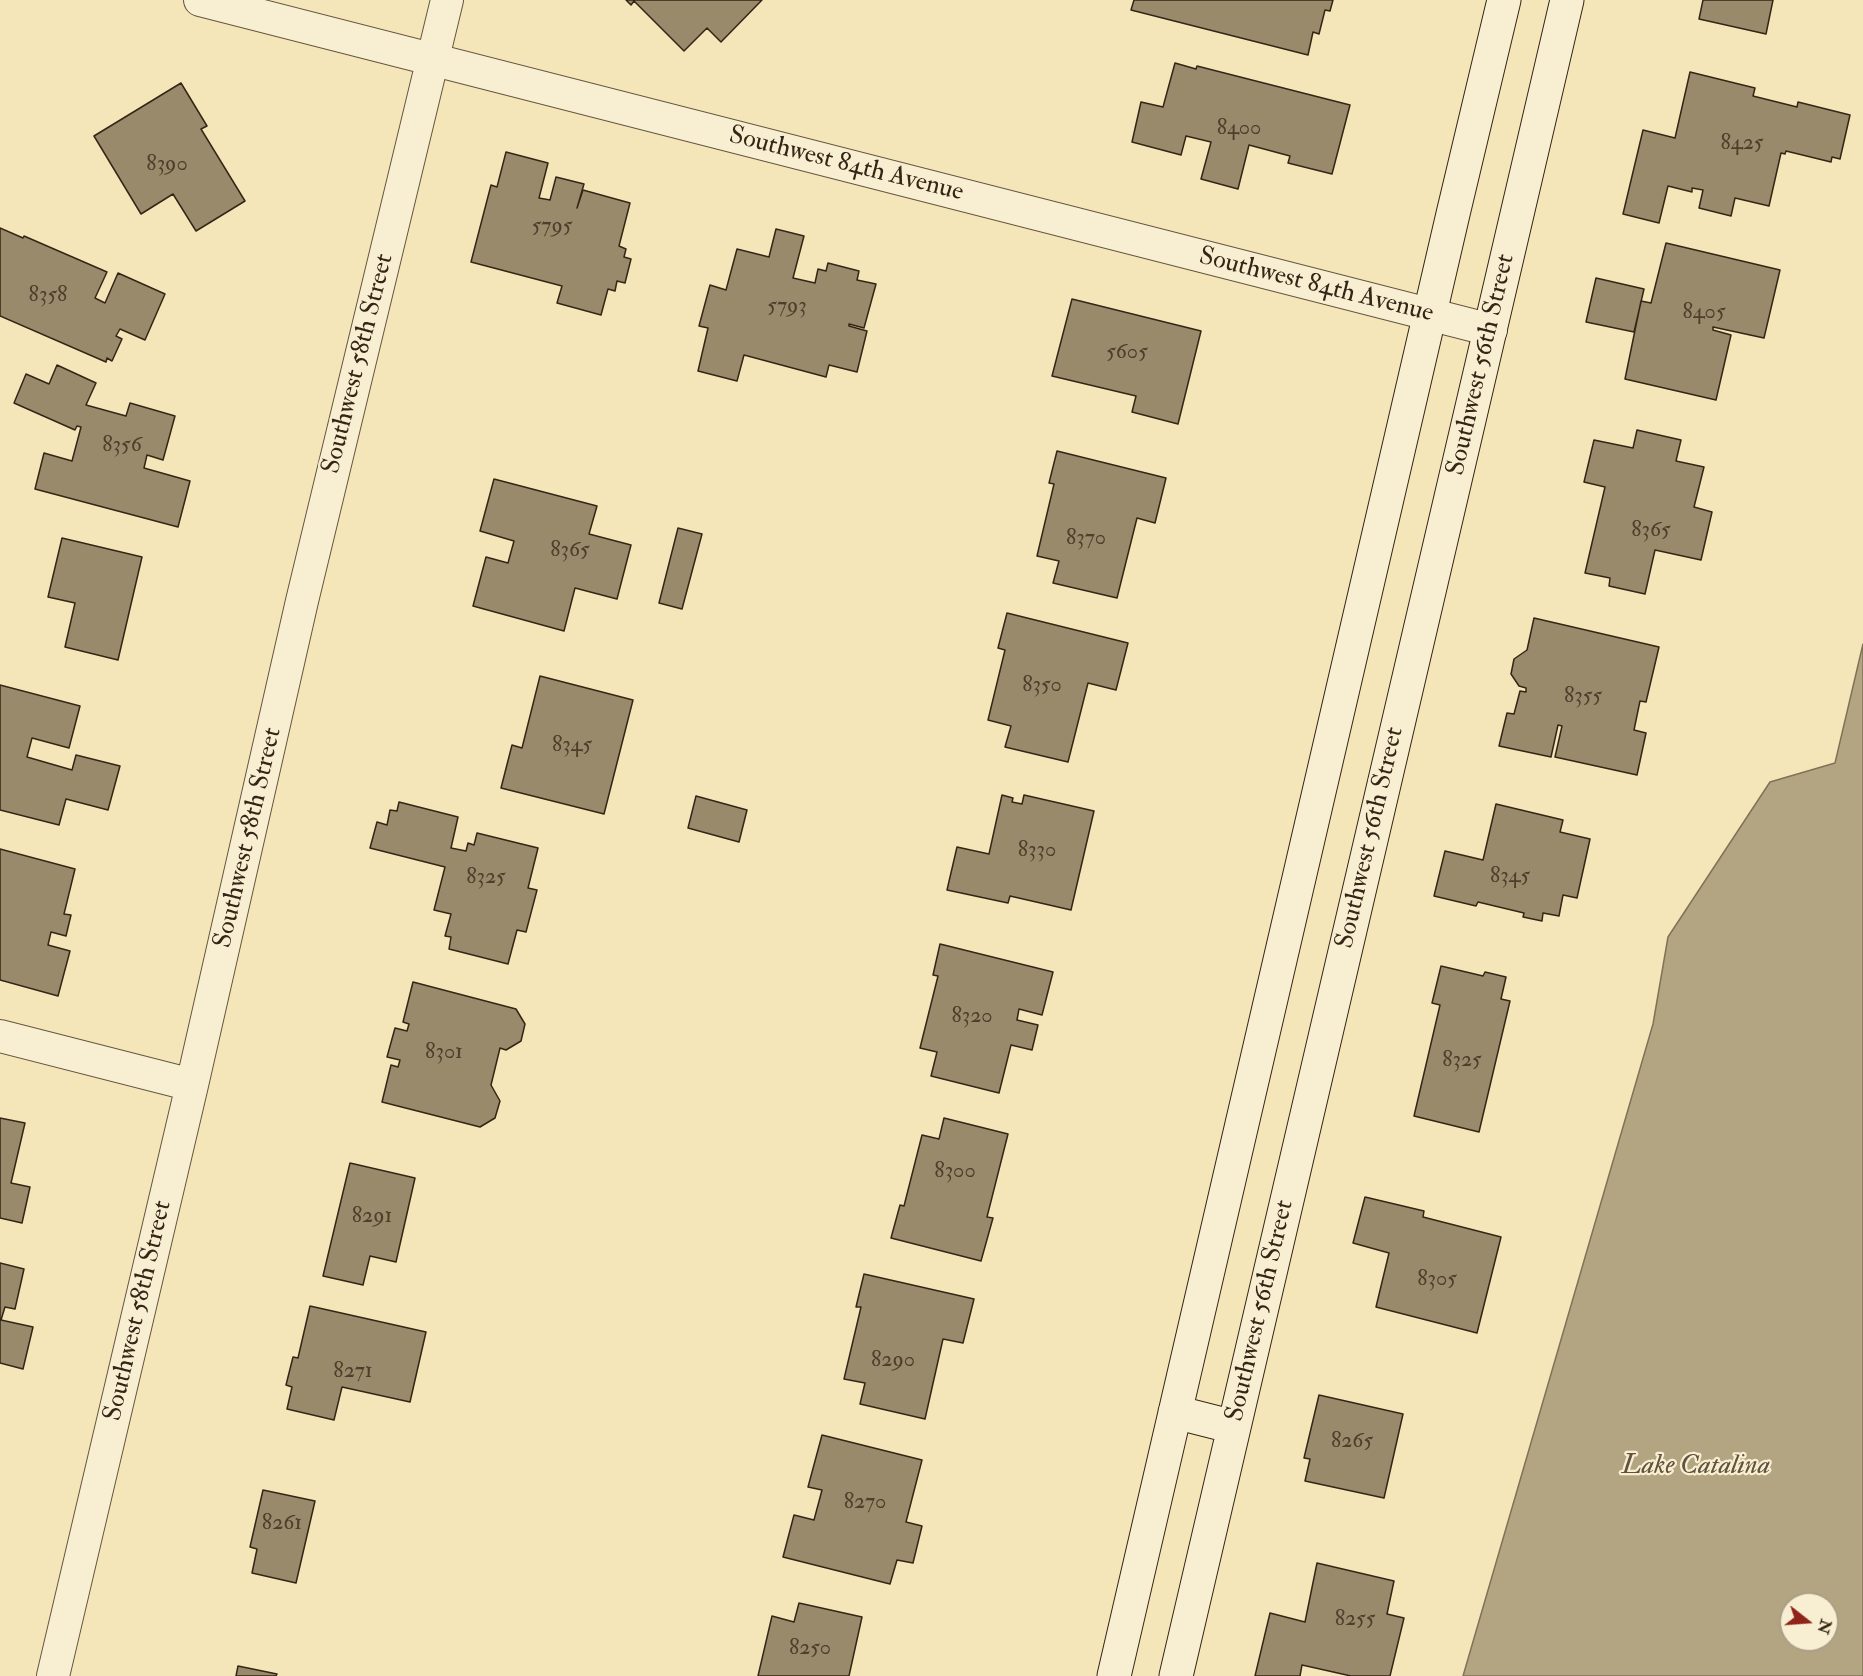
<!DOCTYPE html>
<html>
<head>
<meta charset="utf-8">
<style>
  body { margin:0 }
  #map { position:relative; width:1863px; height:1676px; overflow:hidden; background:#f5e6b9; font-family:"IM FELL Double Pica",serif }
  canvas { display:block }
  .north { position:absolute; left:1779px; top:1592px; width:60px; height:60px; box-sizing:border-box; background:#f8efd2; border:2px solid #aa9f87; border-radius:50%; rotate:107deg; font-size:16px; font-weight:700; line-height:24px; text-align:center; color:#342616 }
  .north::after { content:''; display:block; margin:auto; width:21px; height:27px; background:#8f2418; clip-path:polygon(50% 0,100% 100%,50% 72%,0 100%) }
</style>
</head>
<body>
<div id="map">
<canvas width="1863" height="1676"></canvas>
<div class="north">N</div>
</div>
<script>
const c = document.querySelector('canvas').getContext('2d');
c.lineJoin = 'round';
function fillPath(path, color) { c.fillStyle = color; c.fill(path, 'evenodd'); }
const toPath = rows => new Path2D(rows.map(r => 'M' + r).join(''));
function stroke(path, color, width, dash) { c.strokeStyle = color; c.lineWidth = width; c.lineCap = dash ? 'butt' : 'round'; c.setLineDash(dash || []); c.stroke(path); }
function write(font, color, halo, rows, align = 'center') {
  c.font = font + ' "IM FELL Double Pica",serif'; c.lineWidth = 4.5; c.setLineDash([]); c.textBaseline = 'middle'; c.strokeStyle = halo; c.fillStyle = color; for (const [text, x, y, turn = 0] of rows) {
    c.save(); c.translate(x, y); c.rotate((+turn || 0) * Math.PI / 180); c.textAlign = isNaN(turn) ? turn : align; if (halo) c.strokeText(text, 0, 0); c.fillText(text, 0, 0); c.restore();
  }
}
const water = toPath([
  [1863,644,1863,1676,1463,1676,1653,1024,1668,937,1770,782,1835,763,1863,644],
  [1791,1604,1827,1604,1827,1640,1791,1640,1791,1604]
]);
fillPath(water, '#b3a582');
stroke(water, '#807257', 1.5);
const building = toPath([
  [626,0,762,0,721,42,707,28,684,51,634,1,631,5,626,0],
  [1134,0,1333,0,1330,11,1325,10,1319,34,1313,32,1308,55,1131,10,1134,0],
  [1703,0,1773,0,1766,34,1699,19,1703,0],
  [1175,63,1196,69,1197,66,1350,105,1332,174,1288,163,1290,156,1249,145,1238,189,1201,179,1211,142,1186,136,1181,155,1132,142,1141,102,1163,107,1175,63],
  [1690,72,1755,88,1753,96,1797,107,1798,102,1850,115,1840,159,1832,157,1831,162,1786,151,1785,154,1781,153,1769,206,1735,198,1731,216,1699,208,1703,190,1692,188,1692,192,1668,186,1659,223,1623,214,1643,130,1675,138,1690,72],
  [181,83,207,126,201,129,245,201,196,231,173,194,141,214,94,136,181,83],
  [506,152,548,163,539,198,550,200,556,177,584,184,577,208,583,190,630,203,619,246,626,249,624,257,631,259,625,283,617,281,615,291,608,289,601,315,557,303,562,286,471,262,491,185,497,187,506,152],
  [0,228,23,238,24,236,107,272,95,298,105,303,118,273,165,294,145,340,120,329,116,336,122,339,112,361,107,358,106,362,0,316,0,228],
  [776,229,804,236,793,278,815,283,818,269,826,271,828,263,859,271,857,280,876,284,864,328,849,324,849,326,867,331,857,372,829,365,826,377,744,355,737,381,698,371,708,328,699,326,710,285,726,290,737,249,769,257,776,229],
  [1666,243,1780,270,1764,338,1713,327,1713,330,1731,335,1716,400,1625,379,1641,301,1651,303,1666,243],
  [1596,278,1644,289,1634,332,1586,322,1596,278],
  [1072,299,1201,331,1178,424,1132,412,1136,396,1052,376,1072,299],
  [57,365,96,383,86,405,126,416,130,403,175,416,163,460,147,455,144,468,190,481,178,527,35,489,44,453,72,461,81,427,77,426,75,430,14,403,26,374,49,384,57,365],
  [1637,430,1681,440,1676,461,1704,467,1694,507,1712,512,1701,560,1655,550,1645,594,1609,586,1610,578,1585,573,1605,487,1584,482,1594,440,1633,448,1637,430],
  [1057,451,1166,478,1155,523,1137,518,1117,598,1053,583,1059,561,1037,556,1054,484,1049,483,1057,451],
  [494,479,597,506,589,534,631,545,617,599,575,588,564,631,473,606,486,557,508,563,514,541,480,531,494,479],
  [678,528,702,534,682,609,659,603,678,528],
  [62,538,142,557,118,660,65,647,75,603,48,597,62,538],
  [1007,613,1128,643,1116,690,1088,683,1068,762,1005,747,1011,726,988,720,1005,650,998,648,1007,613],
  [1534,618,1659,647,1646,702,1640,701,1634,730,1646,733,1637,775,1555,757,1562,726,1558,725,1551,757,1499,746,1507,713,1514,714,1520,691,1526,692,1526,688,1519,686,1511,674,1514,659,1527,650,1534,618],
  [540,676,633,700,604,814,501,788,512,745,522,748,540,676],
  [0,685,80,706,69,748,32,738,27,757,72,770,76,755,120,766,108,810,66,799,59,825,0,810,0,685],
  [1002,795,1013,798,1012,802,1022,804,1024,795,1094,811,1071,910,1010,896,1008,903,947,890,957,847,989,854,1002,795],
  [696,796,747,810,739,842,688,828,696,796],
  [399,802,458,817,451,848,466,851,468,843,474,845,477,833,538,848,528,888,537,890,526,932,517,930,508,964,449,949,451,937,445,936,451,914,434,910,445,867,370,848,377,822,387,825,390,810,397,811,399,802],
  [1496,804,1563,820,1560,832,1590,839,1577,898,1563,895,1559,916,1543,913,1542,921,1523,917,1524,913,1478,902,1476,906,1434,896,1445,851,1483,860,1496,804],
  [0,849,75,869,64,914,71,915,66,936,51,932,48,945,70,951,58,996,0,980,0,849],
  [940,944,1053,972,1042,1015,1019,1009,1017,1020,1038,1025,1032,1050,1011,1045,999,1093,931,1076,937,1052,920,1048,938,976,933,975,940,944],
  [1441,966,1483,976,1485,972,1506,977,1501,999,1510,1001,1479,1132,1414,1116,1440,1005,1432,1003,1441,966],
  [413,982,516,1009,525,1024,521,1041,506,1050,500,1048,491,1085,500,1101,495,1118,480,1127,382,1102,391,1065,398,1067,400,1060,387,1057,395,1028,407,1031,409,1024,403,1022,413,982],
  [0,1118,25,1123,11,1183,30,1187,22,1223,0,1218,0,1118],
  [944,1118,1008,1134,987,1217,993,1218,981,1261,891,1238,900,1205,904,1206,922,1135,939,1139,944,1118],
  [350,1163,415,1178,396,1262,370,1256,363,1285,323,1276,350,1163],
  [1365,1197,1424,1211,1423,1217,1501,1237,1477,1333,1376,1307,1389,1253,1353,1243,1365,1197],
  [0,1263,24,1269,15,1309,5,1307,1,1320,33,1327,23,1369,0,1363,0,1263],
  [864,1274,974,1299,963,1343,943,1339,925,1419,860,1404,865,1383,844,1379,861,1307,856,1307,864,1274],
  [310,1306,426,1332,410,1402,342,1387,334,1420,287,1409,292,1387,286,1385,293,1357,298,1358,310,1306],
  [1319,1395,1403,1414,1384,1498,1305,1481,1310,1459,1304,1458,1319,1395],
  [822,1435,922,1460,906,1522,922,1526,913,1563,897,1560,890,1584,783,1557,794,1515,814,1520,822,1490,808,1487,822,1435],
  [263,1490,315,1501,296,1583,252,1573,257,1549,250,1547,263,1490],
  [1317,1563,1394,1581,1387,1614,1404,1618,1390,1676,1351,1676,1302,1665,1300,1676,1255,1676,1270,1613,1305,1622,1317,1563],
  [799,1603,862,1617,849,1676,758,1676,772,1616,794,1622,799,1603],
  [238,1666,277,1674,276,1676,236,1676,238,1666]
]);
fillPath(building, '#988a6b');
stroke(building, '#342616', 1.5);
const minor = toPath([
  [200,0,1491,330],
  [0,1036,192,1085],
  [53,1676,192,1085,302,601,447,0]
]);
const secondary = toPath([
  [1175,1412,1234,1427],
  [1114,1676,1453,214,1504,0],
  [1176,1676,1567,0]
]);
stroke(minor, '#64563f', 34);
stroke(secondary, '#342616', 35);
stroke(minor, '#f8efd2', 32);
stroke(secondary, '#f8efd2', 33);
write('22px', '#4d3f2b', null, [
  ["8400",1239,129],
  ["8425",1742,144],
  ["8390",167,165],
  ["5795",552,227],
  ["8358",48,296],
  ["5793",787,307],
  ["8405",1704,313],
  ["5605",1127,353],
  ["8356",122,446],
  ["8365",1651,531],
  ["8370",1086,539],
  ["8365",570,551],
  ["8350",1042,686],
  ["8355",1583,697],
  ["8345",572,746],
  ["8330",1037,851],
  ["8345",1510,877],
  ["8325",486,878],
  ["8320",972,1017],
  ["8301",444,1053],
  ["8325",1462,1061],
  ["8300",955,1172],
  ["8291",372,1217],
  ["8305",1437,1280],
  ["8290",893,1361],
  ["8271",353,1372],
  ["8265",1352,1442],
  ["8270",865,1503],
  ["8261",282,1524],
  ["8255",1355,1620],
  ["8250",810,1649]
]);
write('26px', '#342616', '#f8efd2', [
  ["Southwest 84th Avenue",846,165,14],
  ["Southwest 84th Avenue",1316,286,14],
  ["Southwest 58th Street",359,364,-76],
  ["Southwest 56th Street",1482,365,-77],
  ["Southwest 58th Street",249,838,-77],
  ["Southwest 56th Street",1371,838,-77],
  ["Southwest 58th Street",139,1311,-77],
  ["Southwest 56th Street",1261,1311,-77]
]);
write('italic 27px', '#60523c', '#f8efd2', [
  ["Lake Catalina",1696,1467]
]);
</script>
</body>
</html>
